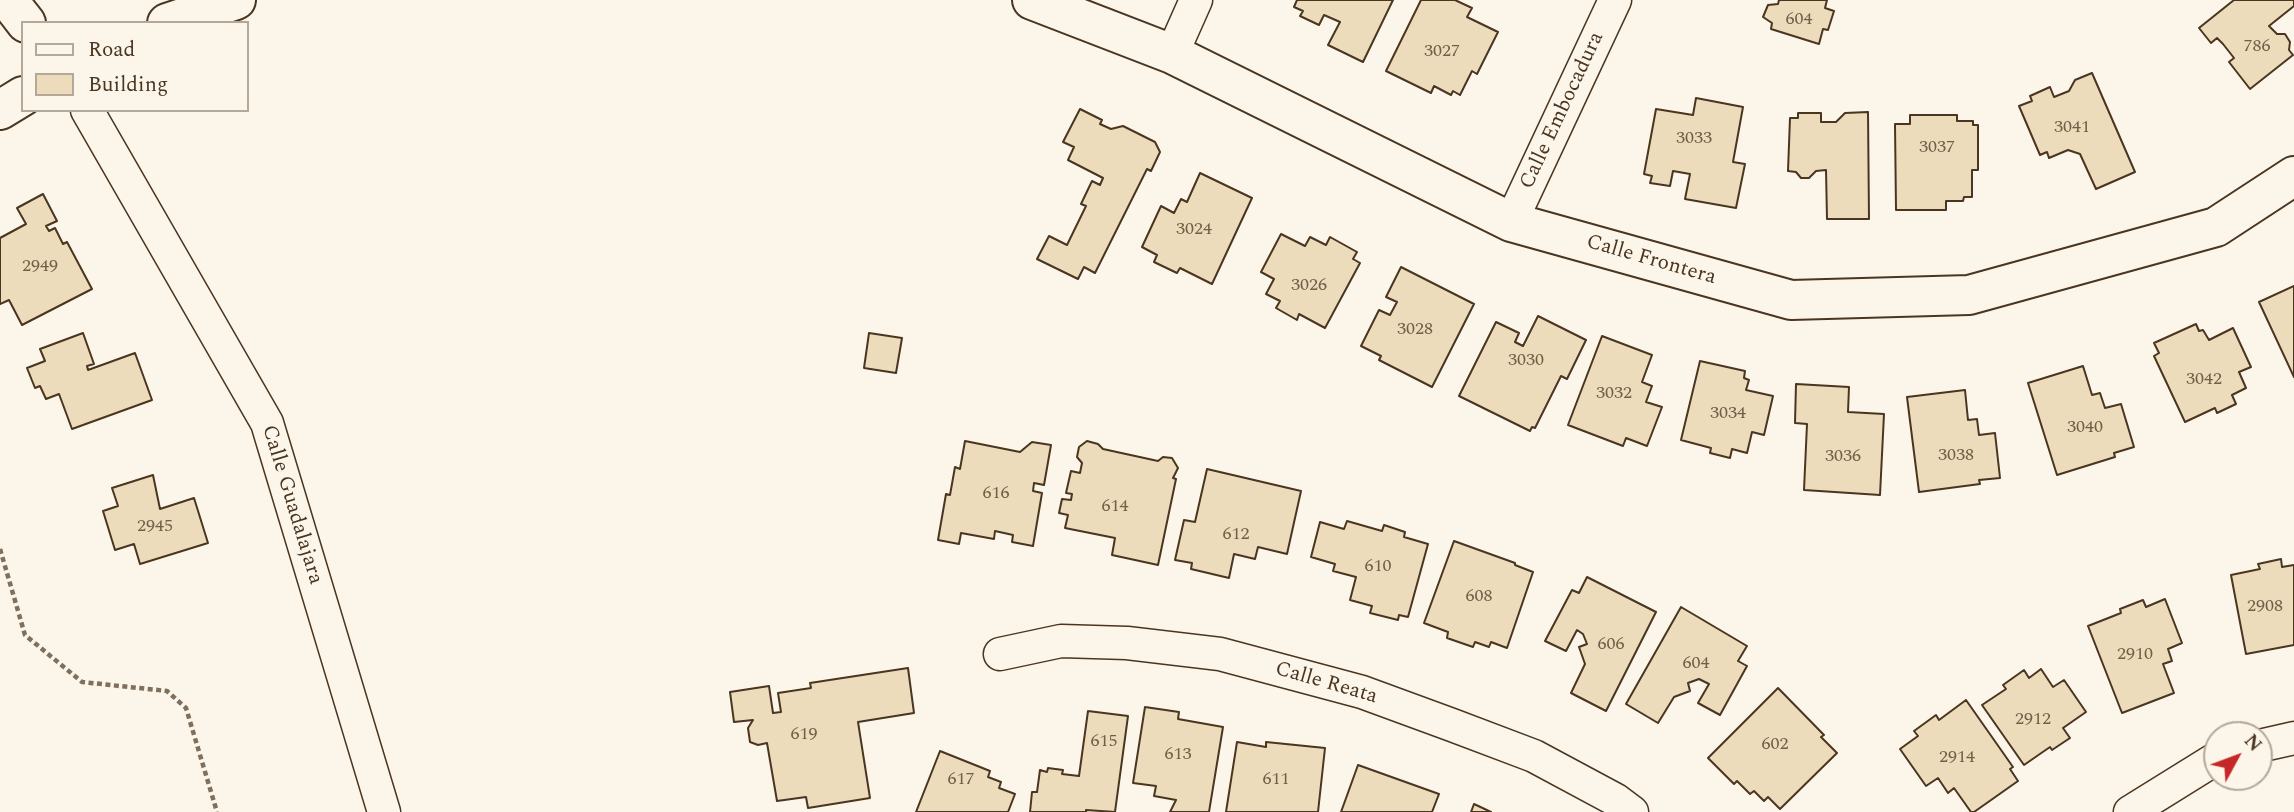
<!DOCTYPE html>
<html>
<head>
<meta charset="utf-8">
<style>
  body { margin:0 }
  #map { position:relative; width:2294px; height:812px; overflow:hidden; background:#fbf6e9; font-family:Spectral,serif }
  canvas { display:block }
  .legend { position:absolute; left:21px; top:21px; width:228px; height:91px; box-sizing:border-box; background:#fbf6e9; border:2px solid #b4a999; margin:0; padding:9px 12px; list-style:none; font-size:21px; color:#4a3520 }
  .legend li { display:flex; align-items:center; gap:14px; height:35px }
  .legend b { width:35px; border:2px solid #b4a999 }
  .north { position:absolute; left:2203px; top:721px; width:70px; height:70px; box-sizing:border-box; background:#fbf6e9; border:2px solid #b4a999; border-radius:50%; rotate:49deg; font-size:19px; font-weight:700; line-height:28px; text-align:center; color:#4a3520 }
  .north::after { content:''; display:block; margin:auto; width:24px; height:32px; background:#c62828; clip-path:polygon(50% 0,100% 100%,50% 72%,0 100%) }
</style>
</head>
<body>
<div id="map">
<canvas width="2294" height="812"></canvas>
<ul class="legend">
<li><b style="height:9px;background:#fbf6e9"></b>Road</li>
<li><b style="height:19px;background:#ecdcbc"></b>Building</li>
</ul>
<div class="north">N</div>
</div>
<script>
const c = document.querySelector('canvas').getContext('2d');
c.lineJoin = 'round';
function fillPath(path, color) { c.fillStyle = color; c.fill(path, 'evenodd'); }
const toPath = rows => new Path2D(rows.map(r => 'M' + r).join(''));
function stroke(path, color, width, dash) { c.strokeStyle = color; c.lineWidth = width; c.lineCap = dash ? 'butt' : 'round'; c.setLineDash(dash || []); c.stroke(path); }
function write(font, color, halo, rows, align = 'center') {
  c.font = font + ' Spectral,serif'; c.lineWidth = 5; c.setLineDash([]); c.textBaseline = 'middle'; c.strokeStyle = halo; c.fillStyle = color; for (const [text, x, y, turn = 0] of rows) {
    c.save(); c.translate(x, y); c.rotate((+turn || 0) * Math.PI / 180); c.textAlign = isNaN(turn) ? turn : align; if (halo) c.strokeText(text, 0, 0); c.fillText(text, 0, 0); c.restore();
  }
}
const building = toPath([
  [1297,0,1393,0,1363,62,1328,45,1340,22,1324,15,1319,25,1300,16,1303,11,1294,7,1297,0],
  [1421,0,1455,0,1472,8,1467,17,1498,32,1477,74,1472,71,1460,95,1453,91,1451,95,1434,86,1431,93,1386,71,1421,0],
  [1779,0,1827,0,1825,8,1834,11,1828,30,1823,29,1819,44,1771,29,1772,23,1763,17,1768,5,1778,4,1779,0],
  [2234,0,2294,0,2294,6,2269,26,2277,34,2285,34,2290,42,2289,50,2293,55,2250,89,2229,62,2234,58,2223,44,2217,38,2211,43,2199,28,2234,0],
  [2092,73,2135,172,2096,189,2080,154,2068,150,2049,158,2047,152,2040,155,2019,106,2032,101,2030,96,2050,87,2054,97,2069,91,2075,80,2092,73],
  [1696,98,1743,107,1733,162,1745,164,1736,208,1685,199,1690,174,1673,171,1670,186,1650,183,1652,176,1644,174,1656,109,1693,115,1696,98],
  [1080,109,1102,120,1100,124,1111,129,1123,126,1155,142,1160,152,1151,171,1147,169,1095,273,1084,267,1078,279,1037,259,1049,236,1067,245,1086,206,1081,204,1092,181,1100,185,1103,178,1068,160,1074,147,1063,142,1080,109],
  [1868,112,1869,219,1827,219,1826,170,1816,171,1809,178,1801,178,1796,172,1788,171,1790,118,1798,118,1798,113,1821,113,1821,122,1836,122,1845,113,1868,112],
  [1910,115,1957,115,1957,121,1973,121,1973,125,1978,125,1978,170,1972,170,1972,197,1964,197,1963,201,1946,201,1946,210,1896,210,1895,124,1910,124,1910,115],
  [1200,173,1252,198,1212,284,1180,268,1177,273,1154,262,1157,255,1142,247,1161,206,1174,213,1181,199,1187,202,1200,173],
  [43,194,57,221,46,226,49,231,55,228,63,244,67,242,92,289,22,325,9,300,0,304,0,238,26,224,17,208,43,194],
  [1281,234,1305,246,1310,237,1326,245,1330,237,1357,252,1353,259,1360,263,1325,328,1299,314,1297,320,1276,308,1280,301,1266,294,1274,279,1261,272,1281,234],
  [1401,267,1474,304,1432,387,1379,360,1381,356,1361,346,1379,310,1390,315,1397,302,1386,297,1401,267],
  [2294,286,2294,377,2259,302,2294,286],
  [1538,316,1586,340,1567,379,1561,376,1535,428,1532,427,1530,431,1459,396,1496,322,1519,333,1515,342,1523,346,1538,316],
  [2196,324,2199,331,2203,330,2209,340,2233,328,2251,367,2239,372,2246,388,2232,395,2236,404,2217,413,2215,408,2185,422,2154,356,2159,353,2154,343,2196,324],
  [83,333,94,364,87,366,88,370,135,353,152,400,72,429,59,394,46,399,40,386,35,388,27,368,45,361,40,349,83,333],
  [869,333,902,338,896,373,864,368,869,333],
  [1602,336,1652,355,1642,382,1652,386,1646,402,1662,407,1647,446,1626,438,1623,446,1568,425,1602,336],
  [1700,361,1745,371,1744,378,1749,380,1746,390,1773,396,1764,435,1752,432,1747,453,1732,449,1730,458,1710,453,1711,448,1681,440,1700,361],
  [2083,366,2092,395,2100,393,2105,408,2121,404,2134,447,2114,453,2115,457,2057,475,2028,383,2083,366],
  [1796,384,1849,387,1848,412,1884,414,1880,495,1804,490,1807,424,1795,423,1796,384],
  [1965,390,1968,420,1977,419,1979,435,1995,433,2000,478,1979,480,1980,484,1919,492,1907,397,1965,390],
  [965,441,1020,452,1032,442,1051,445,1044,485,1034,483,1033,491,1042,493,1033,546,1012,542,1013,535,995,531,994,539,961,533,959,544,938,540,946,494,950,495,955,467,960,469,965,441],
  [1087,441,1098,444,1103,449,1158,461,1163,457,1172,458,1178,468,1173,478,1176,479,1158,565,1112,555,1115,538,1065,528,1068,515,1059,513,1062,499,1071,500,1072,494,1066,493,1071,471,1080,473,1082,463,1077,457,1079,447,1087,441],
  [1207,469,1301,491,1287,554,1258,547,1255,559,1234,554,1229,578,1191,569,1192,563,1175,560,1184,520,1195,522,1207,469],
  [153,475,160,509,194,498,208,543,140,564,134,544,115,550,103,511,118,506,112,488,153,475],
  [1347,521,1382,531,1384,525,1405,532,1404,537,1428,544,1408,617,1399,615,1398,620,1370,613,1372,606,1350,600,1356,577,1333,571,1335,564,1311,557,1320,522,1344,529,1347,521],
  [1454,541,1515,563,1515,565,1533,572,1507,648,1491,642,1489,647,1475,642,1473,647,1447,638,1448,632,1424,623,1454,541],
  [2281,559,2282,567,2294,565,2294,645,2246,654,2231,575,2260,569,2258,564,2281,559],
  [1587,577,1656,612,1606,711,1571,693,1585,664,1579,647,1587,644,1583,634,1577,630,1566,651,1545,641,1572,590,1579,593,1587,577],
  [2165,599,2182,643,2168,649,2172,661,2163,664,2174,693,2122,713,2088,626,2121,613,2120,609,2143,600,2146,607,2165,599],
  [1681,607,1747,646,1738,661,1747,666,1720,715,1698,703,1709,684,1699,679,1688,683,1690,691,1674,697,1658,723,1626,704,1681,607],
  [908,668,914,713,858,722,870,798,808,808,806,797,777,801,767,743,758,745,750,742,748,728,753,720,734,722,730,692,769,686,773,713,781,712,778,693,811,688,810,683,908,668],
  [2041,669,2053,687,2064,680,2086,712,2063,728,2070,738,2052,750,2050,747,2024,765,1982,705,2006,689,2003,685,2024,670,2029,678,2041,669],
  [1778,688,1824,735,1821,737,1837,753,1780,809,1768,797,1764,801,1754,791,1750,794,1737,781,1734,784,1708,758,1778,688],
  [1966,700,2013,767,2010,769,2018,781,1974,812,1971,812,1954,788,1948,793,1938,778,1926,786,1900,749,1918,736,1914,731,1936,715,1939,720,1966,700],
  [1145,707,1179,712,1178,719,1223,727,1209,812,1170,812,1176,800,1154,796,1156,786,1133,783,1145,707],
  [1088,711,1128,716,1115,812,1086,810,1086,812,1030,812,1032,792,1037,792,1040,770,1047,772,1048,768,1063,770,1062,774,1079,776,1088,711],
  [1237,742,1266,747,1266,742,1325,748,1318,812,1226,812,1237,742],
  [940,751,990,771,988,777,1001,782,999,788,1015,794,1008,812,916,812,940,751],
  [1358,765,1439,794,1432,812,1341,812,1358,765],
  [1474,804,1491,812,1471,812,1474,804]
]);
fillPath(building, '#ecdcbc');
stroke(building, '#4a3520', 2);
const minor = toPath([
  [1172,54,1196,0],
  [87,110,267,423,384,812],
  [1511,222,1615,0],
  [1000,654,1061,641,1127,643,1220,654,1362,692,1452,725,1534,756,1616,800,1632,812],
  [2259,746,2294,738],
  [2130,812,2217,758]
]);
const tertiary = toPath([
  [8,0,26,23],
  [1032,0,1172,54,1511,222,1791,300,1969,295,2216,227,2294,176],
  [167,23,236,0],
  [0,110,23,96]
]);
stroke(minor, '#4a3520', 35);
stroke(tertiary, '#4a3520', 42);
stroke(toPath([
  [0,549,25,635,82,682,167,691,186,708,217,812]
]), '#7f6f5c', 4.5, [5, 3.5]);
stroke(minor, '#fbf6e9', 32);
stroke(tertiary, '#fbf6e9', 38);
write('18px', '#725f47', null, [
  ["604",1799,20],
  ["786",2257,47],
  ["3027",1442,52],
  ["3041",2072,128],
  ["3033",1694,139],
  ["3037",1937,148],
  ["3024",1194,230],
  ["2949",40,267],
  ["3026",1309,286],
  ["3028",1415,330],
  ["3030",1526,361],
  ["3042",2204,380],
  ["3032",1614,394],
  ["3034",1728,414],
  ["3040",2085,428],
  ["3038",1956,456],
  ["3036",1843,457],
  ["616",996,494],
  ["614",1115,507],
  ["2945",155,527],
  ["612",1236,535],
  ["610",1378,567],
  ["608",1479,597],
  ["2908",2265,607],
  ["606",1611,645],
  ["2910",2135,655],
  ["604",1696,664],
  ["2912",2033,720],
  ["619",804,735],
  ["615",1104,742],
  ["602",1775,745],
  ["613",1178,755],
  ["2914",1957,758],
  ["617",961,780],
  ["611",1276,780]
]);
write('21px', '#4a3520', '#fbf6e9', [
  ["Calle Embocadura",1563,111,-65],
  ["Calle Frontera",1651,261,16],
  ["Calle Guadalajara",291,505,73],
  ["Calle Reata",1326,684,16]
]);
</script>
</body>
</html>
